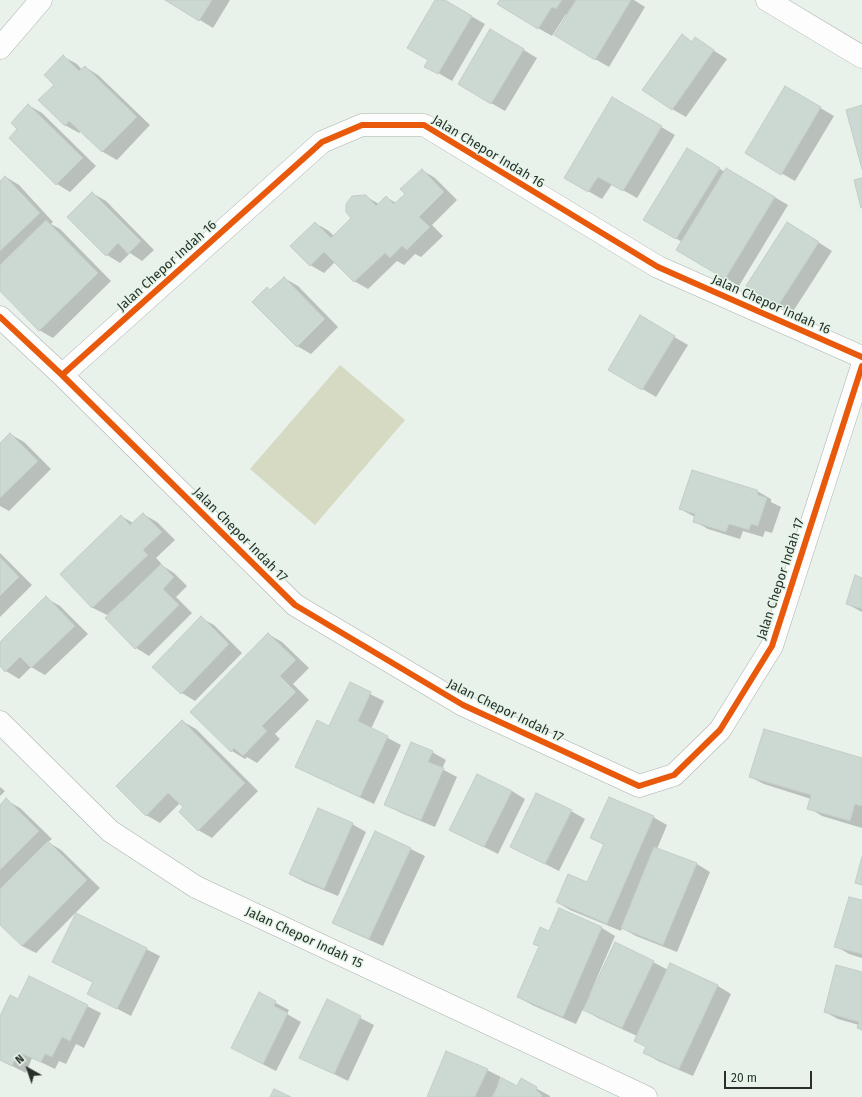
<!DOCTYPE html>
<html>
<head>
<meta charset="utf-8">
<style>
  body { margin:0 }
  #map { position:relative; width:862px; height:1097px; overflow:hidden; background:#e8f1ea; font-family:"Fira Sans",sans-serif }
  canvas { display:block }
  .north { position:absolute; left:8px; top:1049px; width:40px; height:40px; -webkit-text-stroke:3px #e4f5e8; paint-order:stroke; rotate:320deg; font-size:11px; font-weight:700; line-height:16px; text-align:center; color:#292f2a }
  .north::after { content:''; display:block; margin:auto; width:14px; height:18px; background:#292f2a; clip-path:polygon(50% 0,100% 100%,50% 72%,0 100%) }
  .scale { position:absolute; left:724px; top:1071px; width:88px; height:18px; box-sizing:border-box; border:2px solid #292f2a; border-top:0; padding-left:5px; font-size:12px; line-height:14px; white-space:nowrap; color:#292f2a; -webkit-text-stroke:3px #e4f5e8; paint-order:stroke }
</style>
</head>
<body>
<div id="map">
<canvas width="862" height="1097"></canvas>
<div class="north">N</div>
<div class="scale">20 m</div>
</div>
<script>
const c = document.querySelector('canvas').getContext('2d');
c.lineJoin = 'round';
function fillPath(path, color) { c.fillStyle = color; c.fill(path, 'evenodd'); }
const toPath = rows => new Path2D(rows.map(r => 'M' + r).join(''));
function stroke(path, color, width, dash) { c.strokeStyle = color; c.lineWidth = width; c.lineCap = dash ? 'butt' : 'round'; c.setLineDash(dash || []); c.stroke(path); }
function write(font, color, halo, rows, align = 'center') {
  c.font = font + ' "Fira Sans",sans-serif'; c.lineWidth = 3; c.setLineDash([]); c.textBaseline = 'middle'; c.strokeStyle = halo; c.fillStyle = color; for (const [text, x, y, turn = 0] of rows) {
    c.save(); c.translate(x, y); c.rotate((+turn || 0) * Math.PI / 180); c.textAlign = isNaN(turn) ? turn : align; if (halo) c.strokeText(text, 0, 0); c.fillText(text, 0, 0); c.restore();
  }
}
fillPath(toPath([
  [340,365,405,420,315,525,250,469]
]), '#d6dac2');
fillPath(toPath([
  [167,0,230,0,213,28],
  [436,0,443,0,485,24,452,81,426,66,429,60],
  [501,0,634,0,645,7,609,67,595,59,568,15,566,14,552,36,538,28],
  [682,36,693,42,696,39,727,59,686,117,672,109],
  [504,38,537,58,505,111,491,103],
  [64,57,77,64,82,70,85,67,98,75,150,125,117,160,103,152,81,131,79,133,65,125,55,85],
  [785,87,834,116,795,181,746,153],
  [612,98,675,135,637,198,612,184,602,199,565,178],
  [28,105,42,113,96,166,70,192,57,184],
  [701,157,725,172,727,169,788,205,739,286,678,250,682,242,645,219],
  [422,170,435,178,457,200,432,225,443,236,421,257,415,254,404,265,397,261,368,289,354,281,335,262,324,273,310,265,315,223,329,231,334,236,353,218,365,196,379,204,386,197,396,203,406,194],
  [6,177,19,185,53,222,51,224,60,229,111,281,53,338,39,330,0,289,0,183],
  [92,193,106,201,154,250,142,261,130,253,120,263,107,255],
  [801,231,832,251,792,313,748,285],
  [284,278,298,286,338,327,311,354,297,346,267,288,272,290],
  [640,317,688,345,656,397,609,369],
  [10,434,24,442,51,469,9,511,0,506,0,444],
  [757,491,771,499,771,502,781,507,772,533,765,531,763,537,743,531,740,539,708,529,694,521,695,517,680,509],
  [143,514,157,522,175,540,156,558,161,563,160,564,174,573,187,586,176,597,192,613,149,656,136,648,122,601,107,615,93,608,61,574,121,516,133,523],
  [0,553,32,585,0,617],
  [862,579,862,612,847,604],
  [46,598,60,606,88,634,45,675,31,667,19,679,6,671,0,665,0,643],
  [201,618,214,625,242,653,195,701,182,693,154,667],
  [268,634,282,642,309,668,293,684,309,700,275,734,280,739,257,763,247,757,245,759,232,751],
  [350,684,384,701,371,729,401,745,374,804,310,774,296,767,330,728],
  [182,721,196,729,258,791,212,838,198,830,185,807,180,803,160,823,146,815],
  [432,752,446,760,442,769,457,777,435,827,399,812,386,804],
  [862,759,862,828,822,816,809,808,811,799,764,784,750,777],
  [0,787,5,791,0,796],
  [512,791,525,799,498,854,450,830],
  [609,798,653,817,667,825,657,849,697,864,710,872,677,952,636,936,622,928,621,931,570,910,557,902,588,883,604,845,592,838],
  [6,800,20,808,52,839,48,842,61,850,100,888,36,953,22,946,0,923,0,806],
  [318,809,352,824,366,832,338,896,304,882,290,874],
  [571,811,585,819,559,871,511,847],
  [376,832,425,856,383,946,347,930,333,922],
  [862,901,862,958,849,954,836,946],
  [559,909,602,928,615,936,590,994,591,995,653,962,668,970,671,964,718,986,731,994,693,1076,658,1061,645,1053,647,1047,637,1036,598,1018,583,1009,576,1024,532,1005,518,997,540,947,534,943,549,932],
  [146,949,160,956,131,1016,89,994,94,983,53,962],
  [862,973,862,1030,858,1028,859,1025,838,1019,825,1012],
  [259,994,289,1010,287,1014,301,1022,276,1071,245,1055],
  [18,1000,87,1006,101,1013,84,1048,76,1044,66,1064,59,1061,55,1069,32,1058,26,1073,0,1060,0,1019],
  [327,1001,374,1025,348,1081,300,1057],
  [487,1070,501,1077,497,1086,499,1087,517,1087,521,1080,550,1096,550,1097,428,1097]
]), '#0003');
const building = toPath([
  [165,0,212,0,199,21,165,0],
  [435,0,445,0,472,16,438,74,424,67,428,60,407,48,435,0],
  [500,0,562,0,556,9,552,7,538,29,497,4,500,0],
  [576,0,631,0,595,60,554,35,576,0],
  [490,29,524,49,491,104,458,84,490,29],
  [682,34,692,42,695,37,714,50,672,110,642,90,682,34],
  [63,55,79,71,85,66,137,117,102,152,69,121,65,126,38,100,54,85,44,75,63,55],
  [785,86,821,107,781,175,745,153,785,86],
  [612,97,662,126,623,191,598,177,588,192,564,178,612,97],
  [28,104,83,158,56,185,9,138,17,129,11,123,28,104],
  [862,105,862,169,846,110,862,105],
  [687,148,720,168,676,239,643,220,687,148],
  [726,168,775,197,725,279,676,250,726,168],
  [422,169,444,192,419,217,430,227,407,250,402,246,390,258,385,253,354,282,324,252,310,266,290,246,315,222,331,238,351,218,346,212,346,204,352,196,366,195,376,206,386,196,394,204,405,194,400,189,422,169],
  [5,176,40,213,0,251,0,181,5,176],
  [862,178,862,208,861,208,854,180,862,178],
  [92,192,141,241,128,254,118,243,106,256,67,217,92,192],
  [46,220,98,273,39,331,0,291,0,265,46,220],
  [787,222,819,242,778,306,746,286,787,222],
  [284,277,325,319,297,347,252,302,267,287,270,290,284,277],
  [640,315,675,336,642,390,608,370,640,315],
  [10,433,38,461,0,498,0,443,10,433],
  [692,470,757,490,758,495,767,498,758,526,751,524,749,530,729,524,726,532,693,522,695,514,679,509,692,470],
  [143,513,162,532,143,550,148,555,92,608,60,574,121,515,130,525,143,513],
  [0,557,19,577,0,596,0,557],
  [161,564,174,577,163,589,179,605,135,649,105,618,161,564],
  [855,575,862,578,862,609,846,604,855,575],
  [46,596,75,626,31,668,20,657,5,672,0,666,0,642,46,596],
  [201,616,229,644,181,694,152,667,201,616],
  [268,633,296,660,280,676,296,692,262,726,267,731,243,756,234,748,231,752,190,712,268,633],
  [350,682,371,692,358,721,388,736,360,797,295,767,317,720,329,726,350,682],
  [182,720,245,783,198,831,179,812,183,807,168,793,146,816,116,786,182,720],
  [764,729,862,758,862,804,861,806,855,804,850,821,807,809,811,795,749,777,764,729],
  [411,742,433,751,428,762,444,768,421,820,384,805,411,742],
  [477,774,512,791,484,847,449,830,477,774],
  [536,793,572,810,545,864,510,847,536,793],
  [609,797,654,816,607,924,556,902,568,874,587,882,604,844,590,838,609,797],
  [6,798,39,831,0,870,0,805,6,798],
  [318,808,353,823,324,889,289,874,318,808],
  [375,831,411,848,369,939,332,923,375,831],
  [48,841,87,880,22,946,0,925,0,889,48,841],
  [654,847,697,863,663,945,621,928,654,847],
  [862,857,862,885,855,883,862,857],
  [849,897,862,900,862,954,834,947,849,897],
  [559,908,602,927,563,1017,517,997,539,946,533,944,540,927,549,931,559,908],
  [76,913,147,948,117,1009,87,994,93,982,52,962,76,913],
  [615,942,654,961,622,1028,583,1010,615,942],
  [670,963,718,985,679,1069,643,1053,646,1047,634,1041,670,963],
  [836,965,862,972,862,1030,857,1028,859,1022,824,1012,836,965],
  [29,976,88,1005,70,1041,62,1037,52,1057,45,1054,41,1062,18,1052,12,1066,0,1060,0,1016,10,995,18,999,29,976],
  [259,992,276,1001,274,1006,288,1013,263,1064,231,1048,259,992],
  [327,999,361,1016,334,1074,299,1058,327,999],
  [446,1051,488,1069,475,1097,427,1097,446,1051],
  [502,1078,517,1086,521,1078,537,1087,536,1090,542,1095,541,1097,492,1097,502,1078],
  [274,1089,291,1097,270,1097,274,1089]
]);
fillPath(building, '#ccd9d3');
stroke(building, '#c4ccc8', 1);
const minor = toPath([
  [767,0,862,57],
  [0,48,41,0],
  [0,317,62,375,295,605,463,705,639,786,674,775,720,730,772,646,862,366],
  [62,375,322,142,362,125,424,125,658,267,862,357],
  [0,722,110,831,196,887,646,1097]
]);
stroke(minor, '#acb3ae', 23);
stroke(minor, '#fcfdfc', 22);
stroke(toPath([
  [0,317,62,375,295,605,463,705,639,786,674,775,720,730,772,646,862,366],
  [62,375,322,142,362,125,424,125,658,267,862,357]
]), '#e8590c', 6);
write('13px', '#292f2a', '#e4f5e8', [
  ["Jalan Chepor Indah 16",488,152,31],
  ["Jalan Chepor Indah 16",167,266,-42],
  ["Jalan Chepor Indah 16",771,305,24],
  ["Jalan Chepor Indah 17",240,535,45],
  ["Jalan Chepor Indah 17",781,579,-72],
  ["Jalan Chepor Indah 17",505,711,26],
  ["Jalan Chepor Indah 15",304,938,25]
]);
</script>
</body>
</html>
